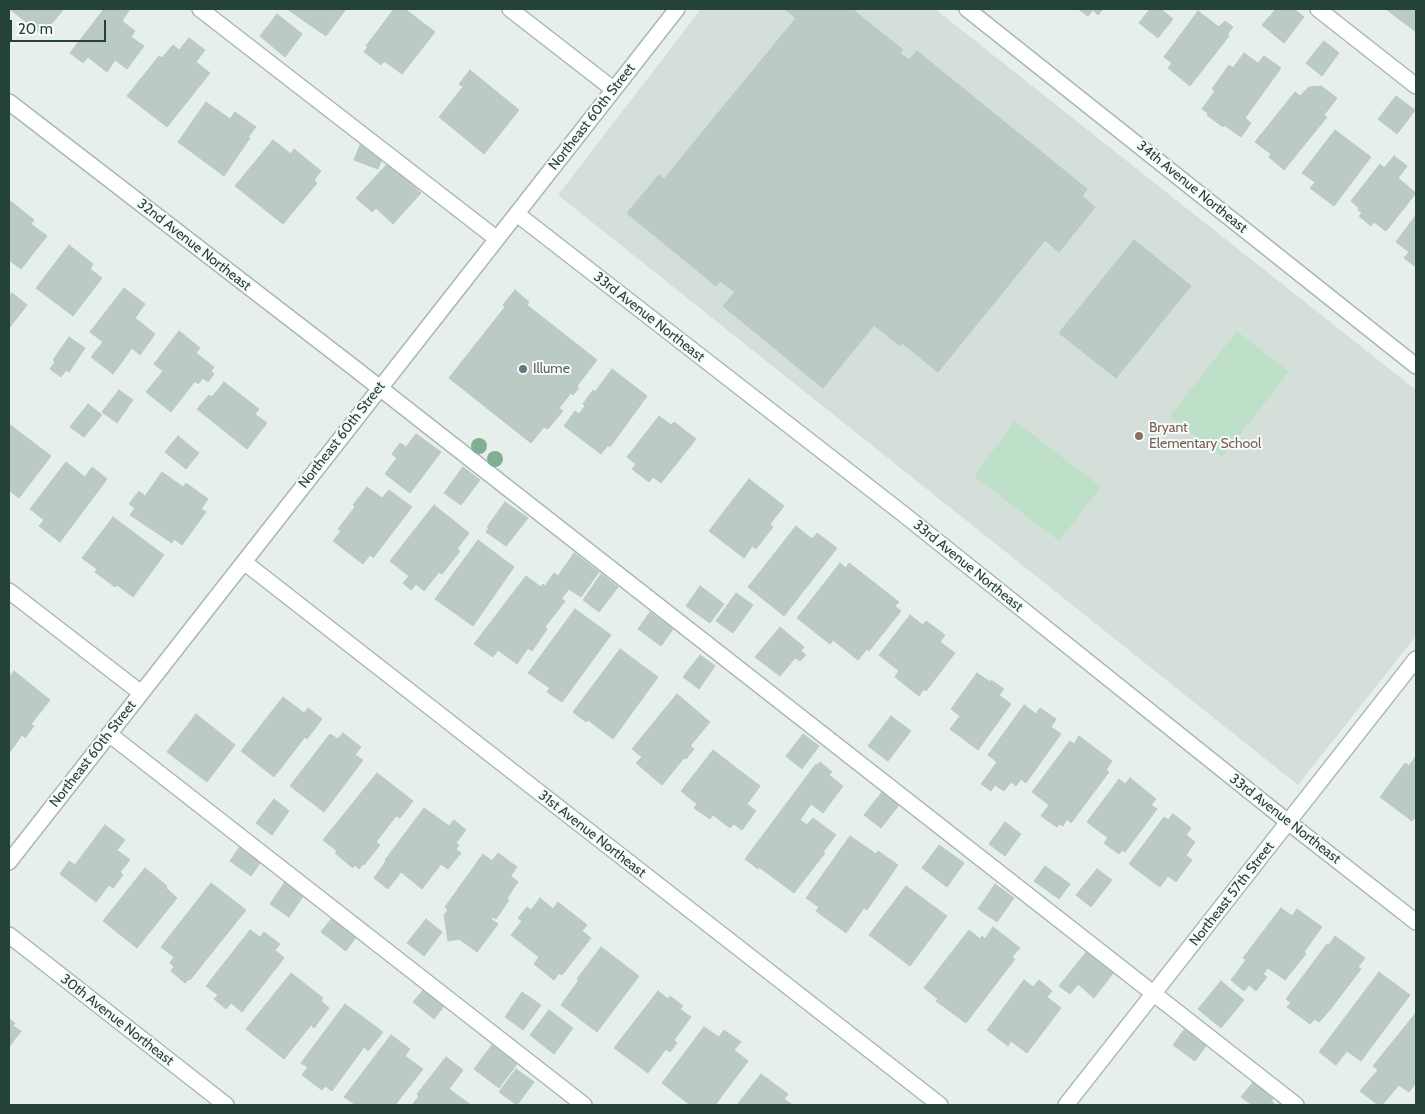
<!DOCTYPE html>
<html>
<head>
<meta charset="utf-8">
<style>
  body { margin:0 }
  #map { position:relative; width:1425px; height:1114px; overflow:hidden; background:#e6efeb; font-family:Cabin,sans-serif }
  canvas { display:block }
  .frame { position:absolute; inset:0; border:10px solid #24423a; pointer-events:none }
  .scale { position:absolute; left:10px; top:20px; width:96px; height:22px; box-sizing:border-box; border:2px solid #24423a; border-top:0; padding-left:6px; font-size:15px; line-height:18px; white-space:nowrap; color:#24423a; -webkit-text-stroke:4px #f7fbf9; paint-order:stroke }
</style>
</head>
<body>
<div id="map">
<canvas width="1425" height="1114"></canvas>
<div class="frame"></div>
<div class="scale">20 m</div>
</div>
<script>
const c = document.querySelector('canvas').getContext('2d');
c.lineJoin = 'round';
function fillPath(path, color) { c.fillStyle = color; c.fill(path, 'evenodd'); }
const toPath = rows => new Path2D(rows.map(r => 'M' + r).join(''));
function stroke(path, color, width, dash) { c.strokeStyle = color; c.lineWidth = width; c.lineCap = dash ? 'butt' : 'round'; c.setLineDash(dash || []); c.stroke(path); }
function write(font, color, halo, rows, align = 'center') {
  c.font = font + ' Cabin,sans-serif'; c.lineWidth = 4; c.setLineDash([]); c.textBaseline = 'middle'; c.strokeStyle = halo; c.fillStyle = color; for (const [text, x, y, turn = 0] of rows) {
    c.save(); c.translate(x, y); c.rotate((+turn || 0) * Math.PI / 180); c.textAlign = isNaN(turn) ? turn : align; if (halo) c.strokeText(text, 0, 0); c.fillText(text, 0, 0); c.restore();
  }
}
fillPath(toPath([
  [701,9,935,9,1416,390,1416,636,1298,785,558,195]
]), '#d4dfda');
fillPath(toPath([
  [1237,331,1289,372,1222,457,1170,416],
  [1015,421,1101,487,1059,541,974,476]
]), '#bfe0c8');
const building = toPath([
  [10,9,64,9,42,35,10,9],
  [104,9,130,9,122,21,135,31,131,37,144,46,127,69,115,60,107,72,88,57,83,63,70,53,104,9],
  [287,9,346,9,326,36,287,9],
  [394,9,405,9,435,32,402,74,384,61,381,65,364,52,368,47,366,46,394,9],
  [787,9,852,9,903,50,900,53,909,60,917,51,1087,189,1082,196,1095,207,1059,252,1045,240,938,372,902,343,900,346,874,325,823,388,723,306,735,292,720,281,716,286,627,213,659,175,664,179,796,18,786,10,787,9],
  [1078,9,1103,9,1098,15,1093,10,1088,16,1078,9],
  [1150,9,1161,9,1173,19,1158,38,1139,23,1150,9],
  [1276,9,1294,9,1304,17,1284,43,1262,25,1276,9],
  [1386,9,1416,9,1416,32,1386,9],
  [1198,11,1219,27,1225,21,1233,27,1227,35,1229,36,1190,86,1168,68,1172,63,1164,57,1198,11],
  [277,14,302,34,285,57,260,36,277,14],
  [189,38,205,50,196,62,210,73,167,127,127,96,159,56,162,58,173,45,179,50,189,38],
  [1324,41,1339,53,1322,76,1306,63,1324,41],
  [1244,53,1258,63,1264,56,1281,68,1245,118,1251,123,1241,137,1224,125,1223,127,1207,115,1208,113,1202,109,1215,91,1212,89,1229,65,1233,68,1244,53],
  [470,70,519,110,484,154,439,117,463,87,459,84,470,70],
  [1321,86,1337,98,1324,115,1327,117,1284,170,1269,157,1271,154,1255,142,1295,92,1300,96,1309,87,1321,86],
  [1396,96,1415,110,1397,134,1378,119,1396,96],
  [206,102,230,119,235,112,256,127,248,137,250,138,224,176,178,142,206,102],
  [1335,130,1371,157,1334,206,1310,188,1315,182,1302,173,1335,130],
  [273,140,291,154,294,149,321,171,314,180,317,183,283,224,235,186,273,140],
  [360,145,384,154,378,169,354,160,360,145],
  [1394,156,1407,166,1398,178,1416,193,1386,231,1374,222,1371,226,1359,216,1362,213,1358,210,1359,208,1351,201,1380,164,1384,168,1394,156],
  [388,163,421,193,393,224,376,208,372,212,356,198,388,163],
  [9,200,34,220,31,224,47,236,21,269,9,260,9,200],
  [1416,215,1416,267,1404,258,1409,252,1396,242,1416,215],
  [1134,240,1191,286,1116,378,1059,333,1134,240],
  [69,245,93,264,90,269,102,278,73,316,36,288,69,245],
  [124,288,145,304,135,318,155,334,140,355,132,348,113,374,91,357,103,342,90,332,124,288],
  [515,290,529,302,527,305,597,360,577,386,579,388,573,395,571,393,559,408,563,411,548,429,544,427,531,443,449,378,505,307,503,305,515,290],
  [12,293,27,305,10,327,9,297,12,293],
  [179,331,200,348,196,353,214,367,211,371,214,374,208,382,203,378,198,384,195,381,171,412,146,392,163,371,154,364,179,331],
  [69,337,85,348,69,372,66,370,61,377,50,369,55,362,53,360,69,337],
  [612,369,647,396,610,447,608,445,601,454,564,426,575,411,579,414,585,406,583,404,593,390,595,392,612,369],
  [224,382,259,409,255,414,267,423,247,449,197,409,209,395,212,397,224,382],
  [119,390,133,400,117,423,102,412,119,390],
  [88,404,102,415,84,437,70,427,88,404],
  [659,416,671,425,674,422,696,439,661,483,653,477,649,482,632,469,636,464,627,457,659,416],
  [9,424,51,456,19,498,9,490,9,424],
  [416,434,441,452,410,493,385,474,397,458,392,454,400,443,406,447,416,434],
  [178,436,199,453,186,469,165,452,178,436],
  [66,462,85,477,92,467,107,479,60,542,39,526,44,520,30,509,66,462],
  [463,467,480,480,461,505,444,493,463,467],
  [162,472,183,487,186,483,208,499,201,509,206,512,182,545,174,539,172,543,130,515,135,508,129,504,139,491,145,496,162,472],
  [749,479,784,506,770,524,773,527,756,549,752,546,744,558,709,531,749,479],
  [367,487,382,498,389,490,412,507,373,558,370,555,363,564,333,541,341,531,338,529,355,507,353,505,367,487],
  [505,502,528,518,506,546,486,532,489,528,487,527,505,502],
  [434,505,469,533,457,549,460,551,442,574,439,572,424,591,416,584,411,590,403,583,409,576,390,561,434,505],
  [113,517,164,555,133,597,117,585,115,587,95,572,97,569,82,558,113,517],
  [796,526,812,539,817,533,837,548,784,616,748,587,796,526],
  [478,540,514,567,473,626,435,599,478,540],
  [574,553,599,572,581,597,569,589,561,599,565,601,545,627,547,629,532,651,528,648,517,664,498,650,493,657,474,644,526,576,541,587,543,584,545,586,554,573,558,576,574,553],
  [840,563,846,568,849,563,899,602,895,606,901,611,869,651,867,649,858,660,833,640,830,644,797,618,840,563],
  [601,574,618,587,599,612,583,600,601,574],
  [700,586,724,604,710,623,686,606,700,586],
  [736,593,753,605,733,633,716,621,736,593],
  [575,609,611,635,562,702,547,692,550,688,528,673,575,609],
  [650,612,673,629,661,646,638,629,650,612],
  [910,615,923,625,926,621,945,635,940,642,955,653,926,691,924,689,919,696,895,677,899,671,879,655,910,615],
  [780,627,804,647,801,651,806,655,800,661,795,658,780,676,755,657,780,627],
  [620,649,658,677,613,739,588,720,586,722,573,712,620,649],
  [700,655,715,666,699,689,683,677,700,655],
  [14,671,50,700,31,724,34,726,25,738,22,735,9,753,9,678,14,671],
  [977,673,990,682,991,680,1004,689,999,695,1011,704,978,750,950,729,960,716,951,709,977,673],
  [677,694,710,722,690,746,694,749,686,759,684,758,662,785,636,763,642,757,632,749,677,694],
  [283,697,304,713,308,708,322,719,307,739,305,737,274,777,241,751,283,697],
  [1024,705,1036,714,1040,708,1056,719,1051,727,1061,734,1026,783,1021,779,1016,786,1011,782,1004,791,995,785,991,791,981,784,997,762,988,755,1024,705],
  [196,714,235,745,207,782,167,752,196,714],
  [891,716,911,731,888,761,868,746,891,716],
  [343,733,361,747,355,755,363,760,324,812,290,786,330,734,338,739,343,733],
  [803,734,819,746,802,769,786,756,803,734],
  [1079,736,1112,761,1106,770,1109,772,1071,823,1067,819,1063,826,1059,824,1057,827,1041,816,1049,805,1032,792,1070,741,1074,744,1079,736],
  [713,750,760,786,747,804,756,811,742,830,734,824,730,828,713,815,710,819,694,808,697,804,681,791,713,750],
  [1416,756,1416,816,1412,821,1380,797,1405,763,1409,766,1416,756],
  [820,762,832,772,829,775,843,786,823,813,811,804,800,820,807,825,813,818,836,835,823,852,825,853,794,893,759,867,758,869,745,859,816,764,818,765,820,762],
  [377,773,413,801,400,818,396,816,376,842,380,845,364,865,363,864,359,869,355,865,353,868,335,853,337,851,323,840,377,773],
  [1130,778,1156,799,1151,805,1157,809,1125,852,1122,850,1119,854,1104,843,1108,838,1087,822,1119,779,1125,784,1130,778],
  [882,792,899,805,881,828,864,815,882,792],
  [274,799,289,811,272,835,256,823,274,799],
  [424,808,449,826,454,820,466,830,456,843,459,845,456,849,461,853,448,869,441,864,422,889,401,872,388,889,374,878,386,861,385,860,424,808],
  [1173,814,1191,828,1186,835,1195,842,1186,855,1192,860,1176,882,1168,876,1160,887,1129,864,1164,817,1168,820,1173,814],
  [1005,822,1021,834,1005,856,989,844,1005,822],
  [105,825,125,840,117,850,130,860,120,872,123,875,113,888,109,885,96,902,60,874,69,861,75,865,105,825],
  [850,836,876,854,878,851,898,865,867,910,864,908,846,933,816,911,819,907,806,898,850,836],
  [241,845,262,860,251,876,230,861,241,845],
  [939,845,964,863,947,887,922,868,939,845],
  [498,853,517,867,511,876,518,882,507,898,509,900,496,919,493,917,491,919,498,924,477,952,459,939,448,941,444,915,448,910,445,907,483,854,492,861,498,853],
  [1045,866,1070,884,1059,899,1034,881,1045,866],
  [145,868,167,886,166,888,177,898,137,948,103,921,145,868],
  [1097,869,1112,880,1091,907,1076,895,1097,869],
  [287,879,306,892,289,917,270,904,287,879],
  [211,883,246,910,190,980,189,979,185,983,171,971,174,967,170,963,174,957,161,947,211,883],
  [995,884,1014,898,997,922,978,909,995,884],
  [906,886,947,916,910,966,869,935,906,886],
  [540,898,553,909,558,902,587,925,582,931,591,938,562,975,559,973,554,980,534,964,539,957,511,935,522,921,518,918,527,907,531,910,540,898],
  [1281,908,1292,916,1297,909,1322,927,1304,952,1306,954,1285,980,1268,968,1263,974,1267,977,1256,991,1249,985,1244,991,1231,980,1246,960,1243,958,1281,908],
  [335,914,359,933,346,951,321,932,335,914],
  [426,919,442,932,424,956,407,943,426,919],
  [993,927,1020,948,1012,957,1015,959,966,1023,936,1001,938,999,924,988,969,930,980,939,982,936,985,939,993,927],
  [250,930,260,937,264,932,280,944,275,950,284,958,242,1012,231,1003,226,1009,214,999,218,995,206,986,250,930],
  [1335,936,1365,958,1358,967,1361,969,1329,1011,1319,1022,1315,1019,1310,1024,1287,1007,1291,1003,1286,999,1327,944,1329,945,1335,936],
  [601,947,639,976,597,1032,561,1005,579,980,577,979,601,947],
  [1087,951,1114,972,1094,998,1078,984,1070,994,1059,986,1087,951],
  [1379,972,1410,995,1361,1061,1347,1051,1336,1065,1319,1052,1379,972],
  [291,973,323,998,321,1001,329,1008,314,1028,311,1025,284,1059,246,1029,291,973],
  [1024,980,1033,987,1039,980,1052,991,1047,997,1061,1008,1027,1053,1011,1041,1008,1046,987,1030,1024,980],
  [1221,981,1244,1000,1221,1028,1198,1009,1221,981],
  [424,989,444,1006,434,1019,413,1002,424,989],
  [658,991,668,999,670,996,683,1006,680,1009,691,1017,674,1040,677,1043,670,1052,666,1049,648,1073,614,1048,658,991],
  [522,992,541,1005,523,1030,505,1017,522,992],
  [345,1004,383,1032,368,1051,364,1047,332,1091,325,1086,322,1090,302,1075,308,1067,301,1063,345,1004],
  [549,1010,573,1028,554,1054,530,1035,549,1010],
  [1415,1014,1416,1015,1416,1083,1409,1092,1399,1085,1382,1105,1378,1105,1360,1091,1378,1070,1373,1066,1415,1014],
  [9,1019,15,1023,13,1026,21,1031,9,1047,9,1019],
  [704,1027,719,1037,724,1030,741,1042,734,1050,748,1061,715,1105,690,1105,662,1083,704,1027],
  [1186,1027,1208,1043,1195,1061,1173,1045,1186,1027],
  [391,1035,410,1049,405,1056,423,1069,395,1105,356,1105,344,1097,391,1035],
  [492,1045,517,1064,499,1088,474,1069,492,1045],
  [446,1057,463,1070,449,1089,471,1105,412,1105,419,1096,417,1094,446,1057],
  [516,1069,534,1082,517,1105,499,1092,516,1069],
  [761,1074,788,1094,784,1099,793,1105,737,1105,761,1074],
  [1254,1081,1275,1096,1271,1101,1274,1103,1272,1105,1252,1105,1241,1097,1254,1081]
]);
fillPath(building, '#bbcac4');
stroke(building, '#b8c9c2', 1);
const minor = toPath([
  [200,9,497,239],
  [510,9,613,89],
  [967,9,1416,366],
  [1318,9,1416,86],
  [9,102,353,367,1296,1105],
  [517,214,902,513,1288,822,1416,922],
  [244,562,940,1105],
  [9,591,141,693],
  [109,734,584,1105],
  [9,862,677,9],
  [9,935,226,1105],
  [1066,1105,1416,659]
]);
stroke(minor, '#a8b8b2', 18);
stroke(minor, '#fff', 15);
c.fillStyle = '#80af93';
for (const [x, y] of [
  [479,446],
  [495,459]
]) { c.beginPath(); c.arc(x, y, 8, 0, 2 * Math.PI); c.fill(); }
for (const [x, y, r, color] of [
  [523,369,5,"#6b7280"],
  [1139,436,5,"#8d6e63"]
]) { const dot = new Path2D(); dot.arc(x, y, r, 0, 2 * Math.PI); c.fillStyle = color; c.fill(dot); stroke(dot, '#f7fbf9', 2); }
write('14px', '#24423a', '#f7fbf9', [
  ["Northeast 60th Street",592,117,-52],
  ["34th Avenue Northeast",1192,187,39],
  ["32nd Avenue Northeast",194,245,38],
  ["33rd Avenue Northeast",649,317,38],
  ["Northeast 60th Street",342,435,-52],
  ["33rd Avenue Northeast",968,566,39],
  ["Northeast 60th Street",93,754,-52],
  ["33rd Avenue Northeast",1285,819,38],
  ["31st Avenue Northeast",592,834,38],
  ["Northeast 57th Street",1232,894,-52],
  ["30th Avenue Northeast",117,1020,38]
]);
write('14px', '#5b616d', '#f7fbf9', [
  ["Illume",533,369]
], 'left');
write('14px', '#785e54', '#f7fbf9', [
  ["Bryant",1149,428],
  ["Elementary School",1149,444]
], 'left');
</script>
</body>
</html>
